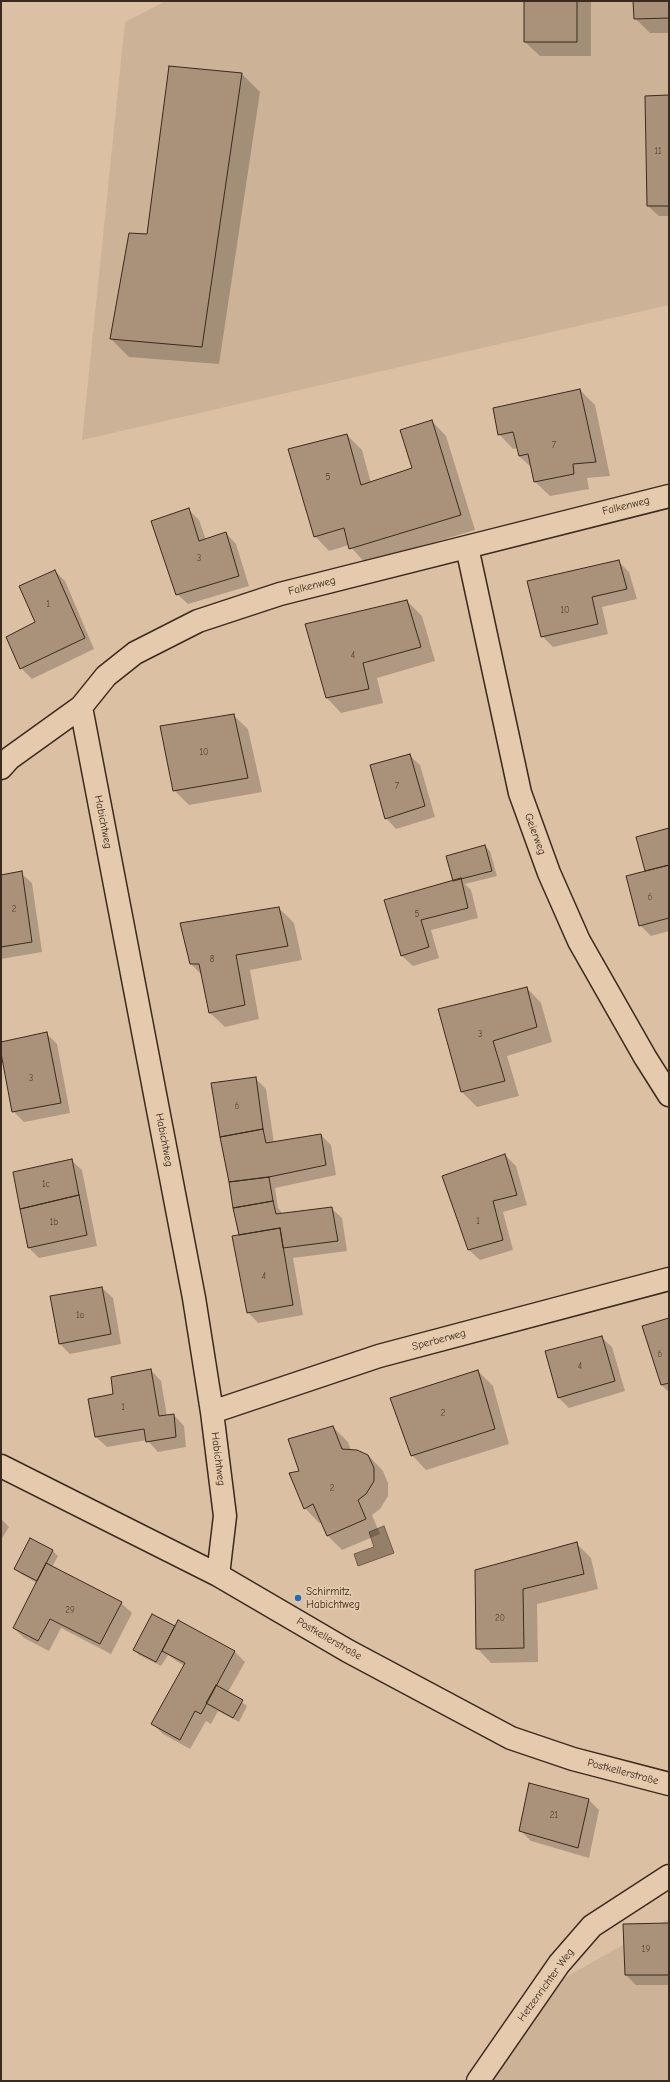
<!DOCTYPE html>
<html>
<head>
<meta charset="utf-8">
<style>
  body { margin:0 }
  #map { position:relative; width:670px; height:2082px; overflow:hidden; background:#dbc0a4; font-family:"Comic Neue",sans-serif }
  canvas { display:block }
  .frame { position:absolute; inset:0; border:2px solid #3b2a1e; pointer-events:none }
</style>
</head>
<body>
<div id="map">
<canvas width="670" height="2082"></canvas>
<div class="frame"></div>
</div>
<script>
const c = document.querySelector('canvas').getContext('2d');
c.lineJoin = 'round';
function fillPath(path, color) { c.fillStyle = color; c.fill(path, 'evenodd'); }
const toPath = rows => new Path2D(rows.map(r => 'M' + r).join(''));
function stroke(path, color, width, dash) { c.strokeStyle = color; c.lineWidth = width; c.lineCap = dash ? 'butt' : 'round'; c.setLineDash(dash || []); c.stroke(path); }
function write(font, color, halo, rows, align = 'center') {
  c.font = font + ' "Comic Neue",sans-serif'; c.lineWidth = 3.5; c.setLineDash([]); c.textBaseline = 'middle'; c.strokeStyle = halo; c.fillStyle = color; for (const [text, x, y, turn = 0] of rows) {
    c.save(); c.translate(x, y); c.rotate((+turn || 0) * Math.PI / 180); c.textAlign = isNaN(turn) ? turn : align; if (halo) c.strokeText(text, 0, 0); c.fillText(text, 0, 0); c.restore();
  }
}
fillPath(toPath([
  [166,1,669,1,669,305,82,440,125,22],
  [669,1919,669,2081,465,2081,543,1990]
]), '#ccb297');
const water = toPath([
  [384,1526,394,1553,358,1566,354,1554,374,1547,369,1532,384,1526]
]);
fillPath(water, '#957f69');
stroke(water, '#715d4b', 1);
fillPath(toPath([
  [525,1,591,1,591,56,540,56,525,42],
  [634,1,669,1,669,33,650,33,635,18],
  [169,67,242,74,260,92,219,364,129,357,111,339,147,235],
  [669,96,669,216,659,216,648,206],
  [580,390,595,405,610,476,587,478,589,489,550,496,535,482,532,468,519,456,518,448,513,449,499,434],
  [432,421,446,436,475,530,365,563,349,545,329,551,315,536,347,435,362,450,371,483,413,469],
  [189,510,199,520,206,540,226,533,236,544,249,586,188,604,177,594],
  [618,561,629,572,637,599,602,607,608,634,553,647,542,636],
  [55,571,65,581,94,649,32,679,21,668],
  [407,601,422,616,435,661,377,678,383,703,341,713,327,698,306,624],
  [233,715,248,729,262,792,189,805,174,790],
  [409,755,420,765,435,817,396,829,386,818],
  [669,829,669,931,651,936,640,925,646,872,637,838],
  [485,846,490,851,497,876,465,884,471,890,478,918,431,930,439,958,413,966,402,956,385,901,454,881],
  [21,873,32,883,42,952,1,959,1,876],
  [279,908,294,923,302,960,250,970,259,1019,225,1027,210,1013,202,975,191,964],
  [527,988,541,1003,552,1042,507,1056,519,1096,477,1107,462,1092,439,1010],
  [46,1033,57,1044,70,1113,24,1122,13,1111,1,1043],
  [255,1078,266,1089,274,1143,321,1135,331,1145,336,1175,275,1188,278,1208,283,1214,331,1208,342,1218,347,1251,293,1258,303,1315,258,1323,248,1312,240,1235],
  [505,1155,516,1166,527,1205,503,1212,513,1250,480,1260,469,1250,444,1177],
  [71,1160,82,1170,97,1246,39,1258,29,1248,14,1173],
  [102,1288,113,1298,121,1344,70,1354,60,1344],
  [669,1319,669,1392,661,1385,643,1326],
  [601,1337,612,1347,625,1391,569,1408,558,1397],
  [151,1370,161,1381,167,1416,174,1415,184,1426,186,1447,158,1452,147,1440,107,1447,96,1437,89,1400,114,1394],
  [478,1371,493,1386,509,1444,426,1470,412,1455],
  [333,1427,348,1442,351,1450,368,1455,383,1471,388,1483,388,1496,380,1509,372,1515,380,1534,342,1550,328,1536,322,1522,319,1523,305,1508,300,1472],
  [1,1519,9,1527,1,1540],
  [31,1540,53,1551,58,1556,52,1567,121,1603,132,1613,111,1654,61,1628,49,1651,24,1638,14,1628,37,1583,21,1574,15,1569],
  [576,1543,591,1558,598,1589,537,1604,538,1662,491,1663,477,1648,476,1571],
  [176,1628,234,1651,245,1662,228,1692,247,1706,239,1722,218,1711,211,1724,206,1721,190,1749,163,1734,153,1724,184,1666,168,1655,161,1666,139,1655,134,1649],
  [589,1800,599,1810,589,1858,531,1841,521,1831],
  [669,1924,669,1985,636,1985,626,1975]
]), '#0003');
const building = toPath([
  [524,1,577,1,577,42,524,42,524,1],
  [633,1,669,1,669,18,634,19,633,1],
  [169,66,242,73,202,347,110,339,129,233,147,234,169,66],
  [669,95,669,206,647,206,645,96,669,95],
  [580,389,596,462,573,464,574,474,534,482,528,454,519,456,513,432,498,435,493,408,580,389],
  [432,420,461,515,349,549,344,528,314,537,288,449,347,434,361,485,412,468,400,430,432,420],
  [189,508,199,541,226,532,239,576,176,595,151,521,189,508],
  [619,560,627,589,592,597,598,624,541,637,527,581,619,560],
  [55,570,85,638,20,669,6,637,35,622,19,586,55,570],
  [407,600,421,647,363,663,369,689,326,698,305,624,407,600],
  [234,714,248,778,173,791,160,726,234,714],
  [410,754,425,806,385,819,370,765,410,754],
  [669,828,669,865,645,871,636,837,669,828],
  [485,845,492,871,453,881,446,856,485,845],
  [669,865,669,918,639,926,626,876,669,865],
  [22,871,32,942,1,947,1,875,22,871],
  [461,878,468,908,421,920,429,947,401,956,384,900,461,878],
  [279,907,288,946,236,955,245,1005,209,1013,199,964,190,964,180,923,279,907],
  [527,987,537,1027,493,1041,505,1081,461,1092,438,1009,527,987],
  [47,1032,61,1103,12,1112,1,1053,1,1042,47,1032],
  [256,1077,263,1129,220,1137,211,1083,256,1077],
  [263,1129,266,1143,321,1134,326,1165,269,1177,229,1182,220,1137,263,1129],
  [505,1154,517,1195,493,1201,503,1240,468,1250,442,1176,505,1154],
  [72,1159,79,1195,20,1209,13,1172,72,1159],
  [269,1177,273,1201,233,1208,229,1182,269,1177],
  [79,1195,87,1235,28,1248,20,1209,79,1195],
  [273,1201,276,1214,332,1207,338,1241,283,1248,280,1228,239,1235,233,1208,273,1201],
  [280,1228,293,1305,247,1313,232,1236,280,1228],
  [102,1287,111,1334,59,1344,50,1296,102,1287],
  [669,1318,669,1383,661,1385,642,1326,669,1318],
  [602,1336,615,1381,558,1398,545,1351,602,1336],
  [151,1369,159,1416,174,1414,176,1437,146,1442,144,1429,95,1437,88,1399,113,1394,111,1377,151,1369],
  [478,1370,495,1429,411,1456,390,1398,478,1370],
  [333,1426,342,1449,357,1450,368,1455,374,1468,374,1481,366,1494,358,1500,366,1519,327,1536,313,1504,304,1509,289,1473,299,1471,288,1439,333,1426],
  [30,1538,53,1550,37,1581,14,1569,30,1538],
  [577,1542,584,1574,523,1589,524,1648,476,1649,475,1570,577,1542],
  [46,1563,122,1602,100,1644,50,1619,38,1641,13,1628,46,1563],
  [152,1614,175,1626,156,1662,133,1650,152,1614],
  [178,1620,235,1651,201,1714,195,1711,180,1740,151,1724,185,1663,162,1651,178,1620],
  [216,1685,243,1700,233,1718,206,1703,216,1685],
  [529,1783,589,1799,578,1848,519,1831,529,1783],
  [669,1923,669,1975,625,1975,623,1924,669,1923]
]);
fillPath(building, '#a9917a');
stroke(building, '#3b2a1e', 1);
const street = toPath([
  [467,547,520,793,549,873,579,941,645,1057,669,1095],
  [81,707,194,1298,212,1412,225,1516,218,1575],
  [1,768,10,758,81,707,106,676,135,653,198,621,280,594,669,496],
  [212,1412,379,1356,669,1279],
  [1,1466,218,1575,348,1651,511,1738,573,1759,669,1784],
  [478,2081,559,1964,592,1926,669,1876]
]);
stroke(street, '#3b2a1e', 25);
stroke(street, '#e5caad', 22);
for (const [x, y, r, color] of [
  [298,1598,4,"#1f6fb2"]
]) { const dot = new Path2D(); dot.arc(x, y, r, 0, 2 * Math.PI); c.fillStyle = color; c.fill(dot); stroke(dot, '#e5caad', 1.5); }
write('9px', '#564435', null, [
  ["11",658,151],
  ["7",554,445],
  ["5",328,477],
  ["3",199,558],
  ["1",48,604],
  ["10",565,610],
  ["4",353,655],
  ["10",204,752],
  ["7",397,786],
  ["6",650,897],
  ["2",14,909],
  ["5",417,914],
  ["8",212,959],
  ["3",480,1034],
  ["3",31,1078],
  ["6",237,1106],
  ["1c",46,1184],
  ["1",478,1221],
  ["1b",54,1222],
  ["4",264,1276],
  ["1a",80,1315],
  ["6",660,1354],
  ["4",580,1366],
  ["1",123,1407],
  ["2",443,1413],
  ["2",332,1488],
  ["29",70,1610],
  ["20",500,1618],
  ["21",554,1815],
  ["19",646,1949]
]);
write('11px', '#3b2a1e', '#e5caad', [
  ["Falkenweg",626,506,-14],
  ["Falkenweg",312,586,-14],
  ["Habichtweg",103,822,79],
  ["Geierweg",535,834,70],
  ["Habichtweg",164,1140,79],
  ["Sperberweg",439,1340,-15],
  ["Habichtweg",218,1459,83],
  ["Postkellerstraße",329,1639,30],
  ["Postkellerstraße",623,1772,15],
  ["Hetzenrichter Weg",546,1985,-54]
]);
write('11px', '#3b2a1e', '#e5caad', [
  ["Schirmitz,",306,1592],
  ["Habichtweg",306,1605]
], 'left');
</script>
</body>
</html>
